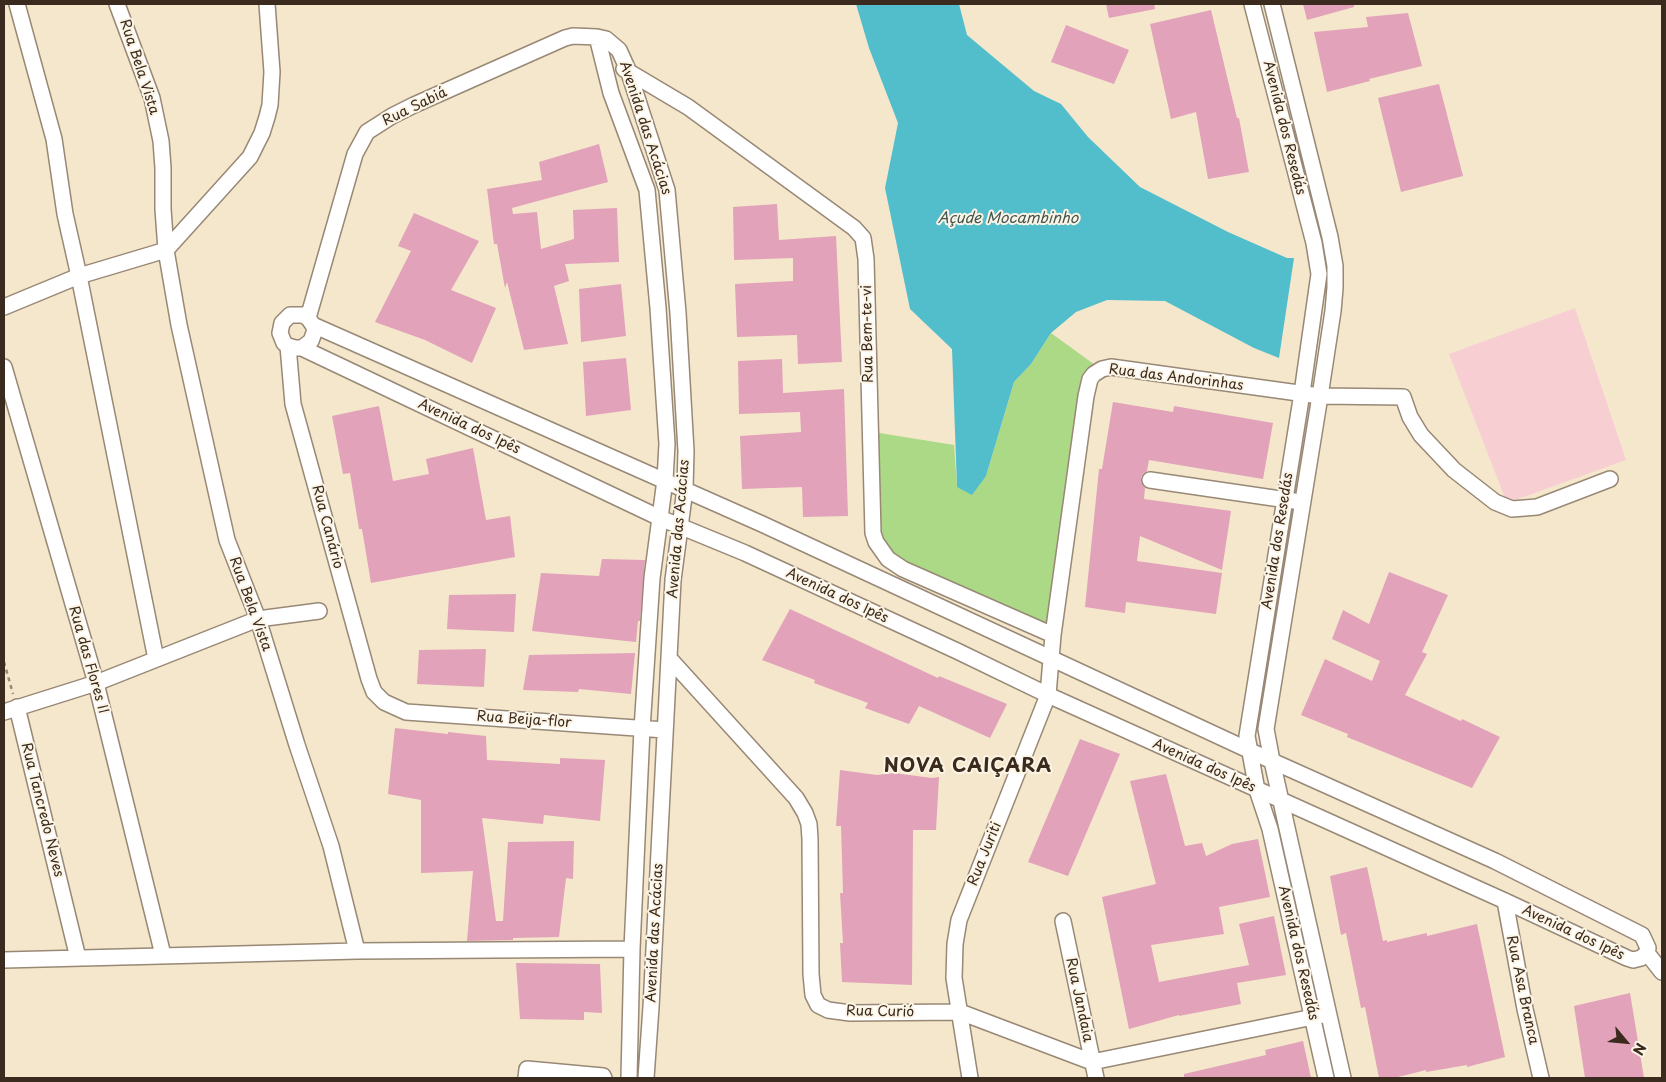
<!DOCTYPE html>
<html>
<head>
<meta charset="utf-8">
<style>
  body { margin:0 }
  #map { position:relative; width:1666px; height:1082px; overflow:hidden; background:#f4e7cc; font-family:"Playpen Sans",sans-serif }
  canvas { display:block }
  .frame { position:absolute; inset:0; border:5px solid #3b2a1e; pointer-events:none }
  .north { position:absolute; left:1601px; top:1017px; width:50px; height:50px; -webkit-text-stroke:4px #fcf5e5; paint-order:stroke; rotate:118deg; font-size:14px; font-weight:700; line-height:20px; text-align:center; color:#3b2a1e }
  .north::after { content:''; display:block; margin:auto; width:18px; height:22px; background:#3b2a1e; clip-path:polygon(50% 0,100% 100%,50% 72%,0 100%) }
</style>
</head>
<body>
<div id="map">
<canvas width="1666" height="1082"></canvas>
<div class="frame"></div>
<div class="north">N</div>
</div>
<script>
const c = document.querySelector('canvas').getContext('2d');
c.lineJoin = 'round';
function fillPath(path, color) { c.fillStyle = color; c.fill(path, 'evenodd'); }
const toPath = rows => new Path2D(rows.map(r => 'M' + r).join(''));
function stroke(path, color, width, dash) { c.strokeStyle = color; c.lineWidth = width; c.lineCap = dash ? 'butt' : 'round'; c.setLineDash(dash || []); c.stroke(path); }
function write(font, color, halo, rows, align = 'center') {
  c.font = font + ' "Playpen Sans",sans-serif'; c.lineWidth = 4; c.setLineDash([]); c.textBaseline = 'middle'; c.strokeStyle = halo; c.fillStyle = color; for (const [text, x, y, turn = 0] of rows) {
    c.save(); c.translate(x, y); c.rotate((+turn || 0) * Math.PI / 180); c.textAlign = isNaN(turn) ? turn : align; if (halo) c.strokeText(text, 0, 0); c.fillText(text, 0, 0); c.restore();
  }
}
fillPath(toPath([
  [1575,308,1626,460,1507,503,1449,354]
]), '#f7cfd3');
fillPath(toPath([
  [1051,333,1095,365,1052,634,889,555,877,532,873,432,954,445,957,486,986,476,1014,382,1031,364]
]), '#abd986');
fillPath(toPath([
  [856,4,959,4,967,35,1034,91,1061,104,1088,137,1140,187,1228,232,1287,258,1294,258,1279,358,1254,348,1165,301,1107,300,1076,312,1051,333,1031,364,1014,382,986,476,972,495,957,487,952,349,910,309,885,188,898,123,869,48]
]), '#52becc');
fillPath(toPath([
  [1106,4,1154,4,1155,9,1109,18],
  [1303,4,1354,4,1354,7,1307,20],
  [1211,10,1237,118,1239,118,1249,172,1208,179,1196,112,1171,119,1150,24],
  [1408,13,1422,66,1369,79,1370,81,1327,92,1314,32,1368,27,1366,17],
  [1066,25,1129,50,1114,84,1051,62],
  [1439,84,1463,176,1401,192,1378,98],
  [599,144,608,182,512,208,513,214,537,212,541,249,574,239,573,210,617,208,619,262,565,264,569,281,554,286,568,344,524,350,507,282,505,288,497,244,494,244,487,189,542,180,539,162],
  [777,204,779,240,836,236,842,362,798,364,797,335,737,337,735,284,793,281,793,258,734,260,733,207],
  [414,213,479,241,451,290,496,308,472,363,425,340,375,322,411,251,398,246],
  [621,284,626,336,581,342,579,289],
  [626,358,631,410,586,416,583,362],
  [782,359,783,393,844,389,848,516,803,517,802,487,742,489,740,436,801,432,800,412,739,414,738,361],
  [1113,402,1173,412,1174,406,1273,423,1263,479,1149,460,1147,471,1143,474,1141,478,1142,484,1145,488,1144,499,1231,511,1222,570,1140,536,1137,561,1222,573,1216,614,1126,602,1125,613,1085,607,1099,469,1102,469],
  [379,406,393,481,429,474,426,459,473,448,486,520,510,516,515,557,371,583,362,529,359,529,350,473,343,474,332,416],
  [602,559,645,560,640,621,638,621,636,642,532,631,541,573,599,576],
  [1389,572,1448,595,1422,652,1427,654,1405,695,1461,721,1462,719,1500,737,1472,788,1347,737,1348,734,1301,715,1325,659,1372,681,1380,661,1332,639,1343,610,1369,624],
  [516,594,514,632,447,629,449,595],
  [790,609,938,678,939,676,1007,704,990,738,919,706,909,724,865,708,868,703,814,683,815,680,762,660],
  [486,649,484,687,417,684,419,650],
  [635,653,631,694,579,689,578,692,523,690,529,655],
  [395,728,448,734,448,732,486,736,487,760,560,764,560,758,605,760,600,821,544,815,543,824,482,818,496,921,503,921,508,842,574,841,573,879,566,878,559,937,513,938,513,940,467,941,473,871,421,873,421,800,388,794],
  [1080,739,1120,754,1068,876,1028,862],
  [840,770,877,775,894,773,932,778,939,777,936,830,913,830,912,985,842,982,840,943,843,943,840,893,843,893,841,826,836,826],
  [1166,774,1185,846,1202,843,1206,856,1232,844,1258,839,1270,897,1219,907,1224,934,1151,945,1159,982,1249,965,1239,924,1274,916,1286,975,1237,983,1241,1004,1179,1016,1179,1015,1129,1029,1102,897,1156,884,1130,781],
  [1367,867,1383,941,1387,940,1387,942,1427,933,1427,936,1477,924,1505,1057,1467,1067,1467,1065,1426,1072,1426,1070,1394,1078,1379,1078,1365,1007,1361,1008,1346,933,1341,935,1330,876],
  [516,963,600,964,602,1013,584,1012,584,1020,520,1019],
  [1630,993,1644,1078,1585,1078,1574,1006],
  [1303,1041,1311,1078,1184,1078,1184,1074,1266,1055,1265,1050]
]), '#e2a2b9');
const minor = toPath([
  [17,4,54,139,65,214,79,276,156,659],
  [117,4,152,98,161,141,163,168,163,209,166,250,179,325,227,540,258,619,297,745,331,846,357,951],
  [1252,4,1314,243,1319,274,1302,393,1247,736,1257,790,1270,829,1326,1078],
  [1272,4,1330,237,1335,266,1335,288,1333,311,1320,396,1266,729,1272,761,1343,1078],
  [597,37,611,93,647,190,658,308,667,444,665,480,652,578,642,729,632,949,629,1078],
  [624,69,688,107,854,228,863,238,866,259,873,533,876,542,888,559,903,569,1053,635],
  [4,307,79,276,166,250,250,157,262,133,267,117,270,105,272,72,267,4],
  [308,318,355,154,367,132,392,116,414,105,565,38,573,36,597,37,606,39,619,50,628,70,667,190,678,313,686,451,685,489,673,580,651,1007,646,1078],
  [288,346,293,404,369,679,374,692,384,702,406,712,665,730],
  [302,348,311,341,315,330,313,325,308,318,303,315,290,315,282,323,280,333,284,343,288,346,295,348,302,348,660,518,745,553,957,651,1048,695,1505,901,1627,958,1633,960,1641,958,1647,953,1648,948,1642,935,1495,861,1272,761,762,524,313,325],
  [4,367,96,683,163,955],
  [1150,480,1294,501],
  [669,658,796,798,805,813,809,824,810,839,811,974,813,995,818,1005,828,1010,850,1013,960,1012,1092,1062,1323,1015],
  [17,707,78,958],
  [4,712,96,683,258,619,319,611],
  [1505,901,1525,1009,1541,1078],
  [1063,921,1096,1078],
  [1647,953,1662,972],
  [4,960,357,951,632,949],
  [526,1078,527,1069,603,1076,604,1078],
  [970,1078,954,978,955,944,959,920,1048,695,1053,635,1086,396,1090,379,1094,374,1102,369,1111,367,1320,396,1403,397,1410,417,1421,435,1454,470,1495,502,1512,509,1537,507,1610,479]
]);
stroke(minor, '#988875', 18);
stroke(toPath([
  [4,662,13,694]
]), '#988875', 2.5, [4, 4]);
stroke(minor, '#fff', 15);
write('14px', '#3b2a1e', '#fcf5e5', [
  ["Rua Bela Vista",139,67,72],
  ["Rua Sabiá",415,107,-26],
  ["Avenida das Acácias",645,128,72],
  ["Avenida dos Resedás",1284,128,76],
  ["Rua Bem-te-vi",868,334,-91],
  ["Rua das Andorinhas",1176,378,7],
  ["Avenida dos Ipês",469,427,25],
  ["Rua Canário",327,527,75],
  ["Avenida das Acácias",679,529,-85],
  ["Avenida dos Resedás",1278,541,-81],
  ["Avenida dos Ipês",837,596,25],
  ["Rua Bela Vista",250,604,70],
  ["Rua das Flores II",88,660,74],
  ["Rua Beija-flor",524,720,4],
  ["Avenida dos Ipês",1204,766,24],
  ["Rua Tancredo Neves",42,810,76],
  ["Rua Juriti",985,854,-68],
  ["Avenida das Acácias",655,933,-87],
  ["Avenida dos Ipês",1573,933,25],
  ["Avenida dos Resedás",1298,953,77],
  ["Rua Asa Branca",1522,990,78],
  ["Rua Jandaia",1079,1000,78],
  ["Rua Curió",880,1012,1]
]);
write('italic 15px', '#425652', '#fcf5e5', [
  ["Açude Mocambinho",1008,219]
]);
c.letterSpacing = '1px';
write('bold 19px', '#3b2a1e', '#fcf5e5', [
  ["NOVA CAIÇARA",968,767]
]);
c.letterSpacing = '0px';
</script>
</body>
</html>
